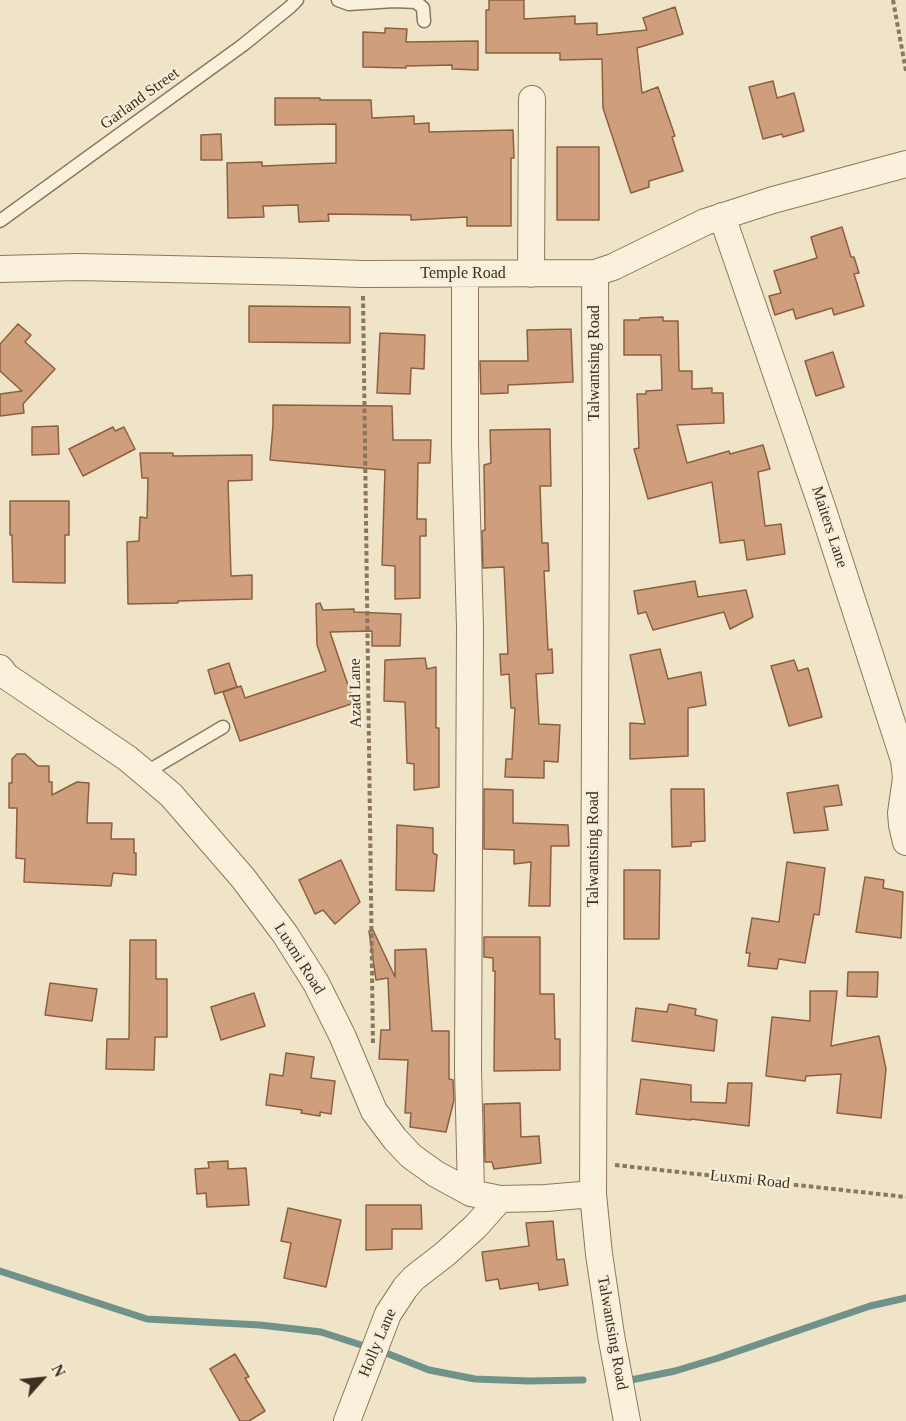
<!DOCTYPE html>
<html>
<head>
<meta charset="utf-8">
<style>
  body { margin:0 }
  #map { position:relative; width:906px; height:1421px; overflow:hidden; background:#f0e4c8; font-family:"Times New Roman",serif }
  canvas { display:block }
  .north { position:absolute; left:12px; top:1349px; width:60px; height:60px; -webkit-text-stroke:4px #f7eed8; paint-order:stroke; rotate:63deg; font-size:16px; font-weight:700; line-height:24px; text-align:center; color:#3d2e20 }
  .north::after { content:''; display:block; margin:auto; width:21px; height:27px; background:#3d2e20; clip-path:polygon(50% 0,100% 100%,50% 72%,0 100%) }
</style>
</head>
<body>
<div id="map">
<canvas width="906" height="1421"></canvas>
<div class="north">N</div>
</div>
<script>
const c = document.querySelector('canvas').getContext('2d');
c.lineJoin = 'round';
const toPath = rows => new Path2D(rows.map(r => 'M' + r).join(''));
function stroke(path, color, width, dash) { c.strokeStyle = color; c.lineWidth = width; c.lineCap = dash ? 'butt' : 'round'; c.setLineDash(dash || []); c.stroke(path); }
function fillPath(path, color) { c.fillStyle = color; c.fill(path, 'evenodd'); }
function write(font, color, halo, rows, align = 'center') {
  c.font = font + ' "Times New Roman",serif'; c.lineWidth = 4.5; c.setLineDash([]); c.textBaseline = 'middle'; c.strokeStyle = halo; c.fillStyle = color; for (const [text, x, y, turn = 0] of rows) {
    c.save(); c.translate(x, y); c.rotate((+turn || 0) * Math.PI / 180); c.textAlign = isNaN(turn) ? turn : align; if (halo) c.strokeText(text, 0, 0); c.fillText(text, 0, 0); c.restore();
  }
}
stroke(toPath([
  [0,1271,147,1319,260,1325,321,1332,386,1353,429,1370,475,1379,529,1381,583,1380],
  [631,1380,675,1371,718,1358,870,1306,906,1298]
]), '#6f938a', 7);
const building = toPath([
  [489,0,524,0,524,19,575,16,575,24,597,23,597,35,647,30,643,18,675,7,683,34,637,48,642,93,658,87,675,136,672,137,683,171,649,181,649,187,631,193,603,108,602,59,560,60,560,53,486,53,486,10,489,10,489,0],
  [385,28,407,29,406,42,478,41,478,70,452,69,452,65,406,66,406,68,363,67,363,32,385,33,385,28],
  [773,81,777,98,794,93,804,131,783,137,782,134,763,139,749,87,773,81],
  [275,98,320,98,320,100,371,100,372,118,414,116,414,124,429,123,429,132,513,130,514,158,511,158,511,226,467,226,467,217,411,220,411,215,328,214,329,221,299,222,298,205,263,206,264,217,228,218,227,163,262,162,262,166,336,163,336,124,275,125,275,98],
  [221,134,222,160,201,160,201,135,221,134],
  [557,147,599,147,599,220,557,220,557,147],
  [842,227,851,257,854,257,859,273,854,274,864,306,834,315,832,308,796,319,793,309,775,315,769,296,781,293,774,271,817,258,811,237,842,227],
  [249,306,350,307,350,343,249,342,249,306],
  [663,317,663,321,678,321,679,371,692,371,692,389,712,388,712,393,723,393,724,423,677,425,687,463,729,451,730,454,763,445,770,469,758,472,765,526,781,524,785,554,747,560,744,540,720,543,712,482,648,499,634,449,639,448,637,394,646,394,646,391,662,390,661,355,624,355,624,320,639,320,640,318,663,317],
  [18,324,31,335,25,342,55,369,23,404,24,413,0,416,0,394,22,391,0,371,0,344,18,324],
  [571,329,573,382,508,385,508,393,481,394,480,361,528,361,527,330,571,329],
  [380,333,425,335,424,369,411,368,410,394,377,393,380,333],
  [833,352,844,387,816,396,805,361,833,352],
  [273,405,392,406,393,440,431,440,430,463,418,463,417,519,426,519,426,536,420,536,420,598,395,599,395,566,382,565,385,470,270,460,273,425,273,405],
  [58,426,59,454,32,455,32,427,58,426],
  [113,427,115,431,124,427,135,449,83,476,69,449,113,427],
  [550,429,551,486,540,486,542,543,548,543,549,571,544,571,548,650,552,649,553,673,536,674,539,724,560,725,558,762,544,761,544,778,505,777,506,759,512,759,515,708,511,708,509,674,501,675,500,654,508,654,504,567,483,568,482,531,485,530,484,465,491,463,490,430,550,429],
  [140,453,173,453,173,456,252,455,252,480,228,481,231,576,252,575,252,599,178,601,178,603,128,604,127,542,139,541,140,517,147,518,148,478,142,478,140,453],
  [10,501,69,501,69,535,65,535,65,583,13,582,12,535,10,535,10,501],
  [695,581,698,597,746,590,753,617,730,629,724,612,653,630,646,612,638,614,634,591,695,581],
  [320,603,323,610,354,609,354,612,401,614,400,646,372,646,372,631,330,632,354,703,240,741,223,692,241,686,245,698,326,671,317,645,316,604,320,603],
  [660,649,668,679,701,672,706,705,688,708,688,756,630,759,630,723,645,724,630,655,660,649],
  [425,658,427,669,436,667,436,728,439,728,439,787,414,790,414,764,407,763,405,702,384,701,385,660,425,658],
  [794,660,798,671,808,668,822,717,789,726,771,666,794,660],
  [229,663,237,687,215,694,208,670,229,663],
  [17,754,25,754,38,766,49,766,49,782,52,782,52,795,77,782,89,783,87,823,112,823,111,839,134,839,134,853,136,853,136,875,113,873,111,886,24,882,25,859,16,858,17,808,9,808,9,783,12,783,12,759,17,754],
  [838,785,842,805,824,807,828,830,794,833,787,793,838,785],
  [484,789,513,790,513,823,568,825,569,846,551,846,550,906,529,906,531,862,514,864,514,850,484,849,484,789],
  [671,789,704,789,705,841,691,842,691,846,672,847,671,789],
  [397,825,433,828,433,853,437,855,434,891,396,890,397,825],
  [341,860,360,902,335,924,323,910,315,914,299,880,341,860],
  [787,862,825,868,819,915,814,914,805,963,779,959,777,969,748,966,750,953,746,953,752,918,779,922,787,862],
  [624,870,660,870,659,939,624,939,624,870],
  [865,877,884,880,883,888,903,892,901,938,856,932,865,877],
  [373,930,395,977,395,950,426,949,432,1031,449,1031,449,1079,453,1080,454,1100,446,1132,410,1127,411,1113,405,1113,408,1060,379,1059,381,1030,390,1030,388,978,376,980,369,931,373,930],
  [484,937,540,937,540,994,554,994,555,1039,560,1039,560,1070,494,1071,495,971,493,971,493,958,484,957,484,937],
  [130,940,156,940,156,979,167,979,167,1037,155,1037,154,1070,106,1069,107,1039,129,1039,130,940],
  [848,972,878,972,877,997,847,996,848,972],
  [50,983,97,989,92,1021,45,1015,50,983],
  [810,991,837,991,831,1046,879,1036,886,1069,881,1118,837,1113,841,1074,806,1076,805,1081,766,1076,772,1017,810,1021,810,991],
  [254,993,265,1026,221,1040,211,1007,254,993],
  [669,1004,696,1009,695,1015,717,1020,714,1051,632,1041,636,1008,667,1012,669,1004],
  [286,1053,314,1057,311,1078,335,1081,331,1114,320,1112,320,1116,301,1113,302,1110,266,1105,270,1074,283,1076,286,1053],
  [641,1079,691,1085,691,1102,726,1103,728,1083,752,1083,749,1126,691,1119,691,1120,636,1114,641,1079],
  [520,1103,521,1137,539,1136,541,1163,494,1169,492,1162,485,1162,484,1104,520,1103],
  [228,1161,228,1169,246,1168,249,1205,207,1207,206,1193,197,1194,195,1169,209,1168,208,1162,228,1161],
  [366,1205,421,1205,422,1229,392,1229,392,1249,366,1250,366,1205],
  [288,1208,341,1220,326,1287,284,1278,291,1243,281,1241,288,1208],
  [553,1221,557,1260,564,1259,568,1285,539,1290,538,1283,500,1289,498,1279,486,1281,482,1252,529,1246,526,1223,553,1221],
  [235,1354,249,1377,245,1378,265,1411,249,1421,240,1421,210,1369,235,1354]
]);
fillPath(building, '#cf9f7d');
stroke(building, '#8d5f41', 1.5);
const lane = toPath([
  [338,0,349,4,394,1,416,2,423,8,424,21],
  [0,221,243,45,290,7,297,0],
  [145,773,223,727]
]);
const street = toPath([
  [722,216,822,507,904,760,906,778,901,813,902,825,906,842],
  [0,269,78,267,303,272,363,274,595,273,613,267,705,222,773,200,906,164],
  [595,273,596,494,593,1194,599,1254,611,1335,627,1421],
  [465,274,465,444,470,627,468,1068,471,1193],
  [531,274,532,99],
  [0,668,6,676,127,758,145,773,171,795,243,878,285,934,316,983,342,1035,374,1111,395,1139,411,1156,436,1174,471,1193,500,1199,546,1198,593,1194],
  [347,1421,388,1314,405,1288,414,1278,445,1254,476,1226,500,1199]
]);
stroke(lane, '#8d765c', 15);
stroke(street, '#8d765c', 28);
stroke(toPath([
  [893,0,906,71],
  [363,296,373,1045],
  [615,1165,906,1197]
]), '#8d765c', 4, [4.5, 3]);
stroke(lane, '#faf1dc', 12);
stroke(street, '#faf1dc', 26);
write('16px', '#3d2e20', '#f7eed8', [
  ["Garland Street",140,99,-36],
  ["Temple Road",463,274],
  ["Talwantsing Road",595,363,-90],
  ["Maiters Lane",829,527,72],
  ["Azad Lane",356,693,-91],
  ["Talwantsing Road",594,849,-90],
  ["Luxmi Road",299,959,58],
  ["Luxmi Road",750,1180,6],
  ["Talwantsing Road",612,1333,80],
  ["Holly Lane",378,1343,-67]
]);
</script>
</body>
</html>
